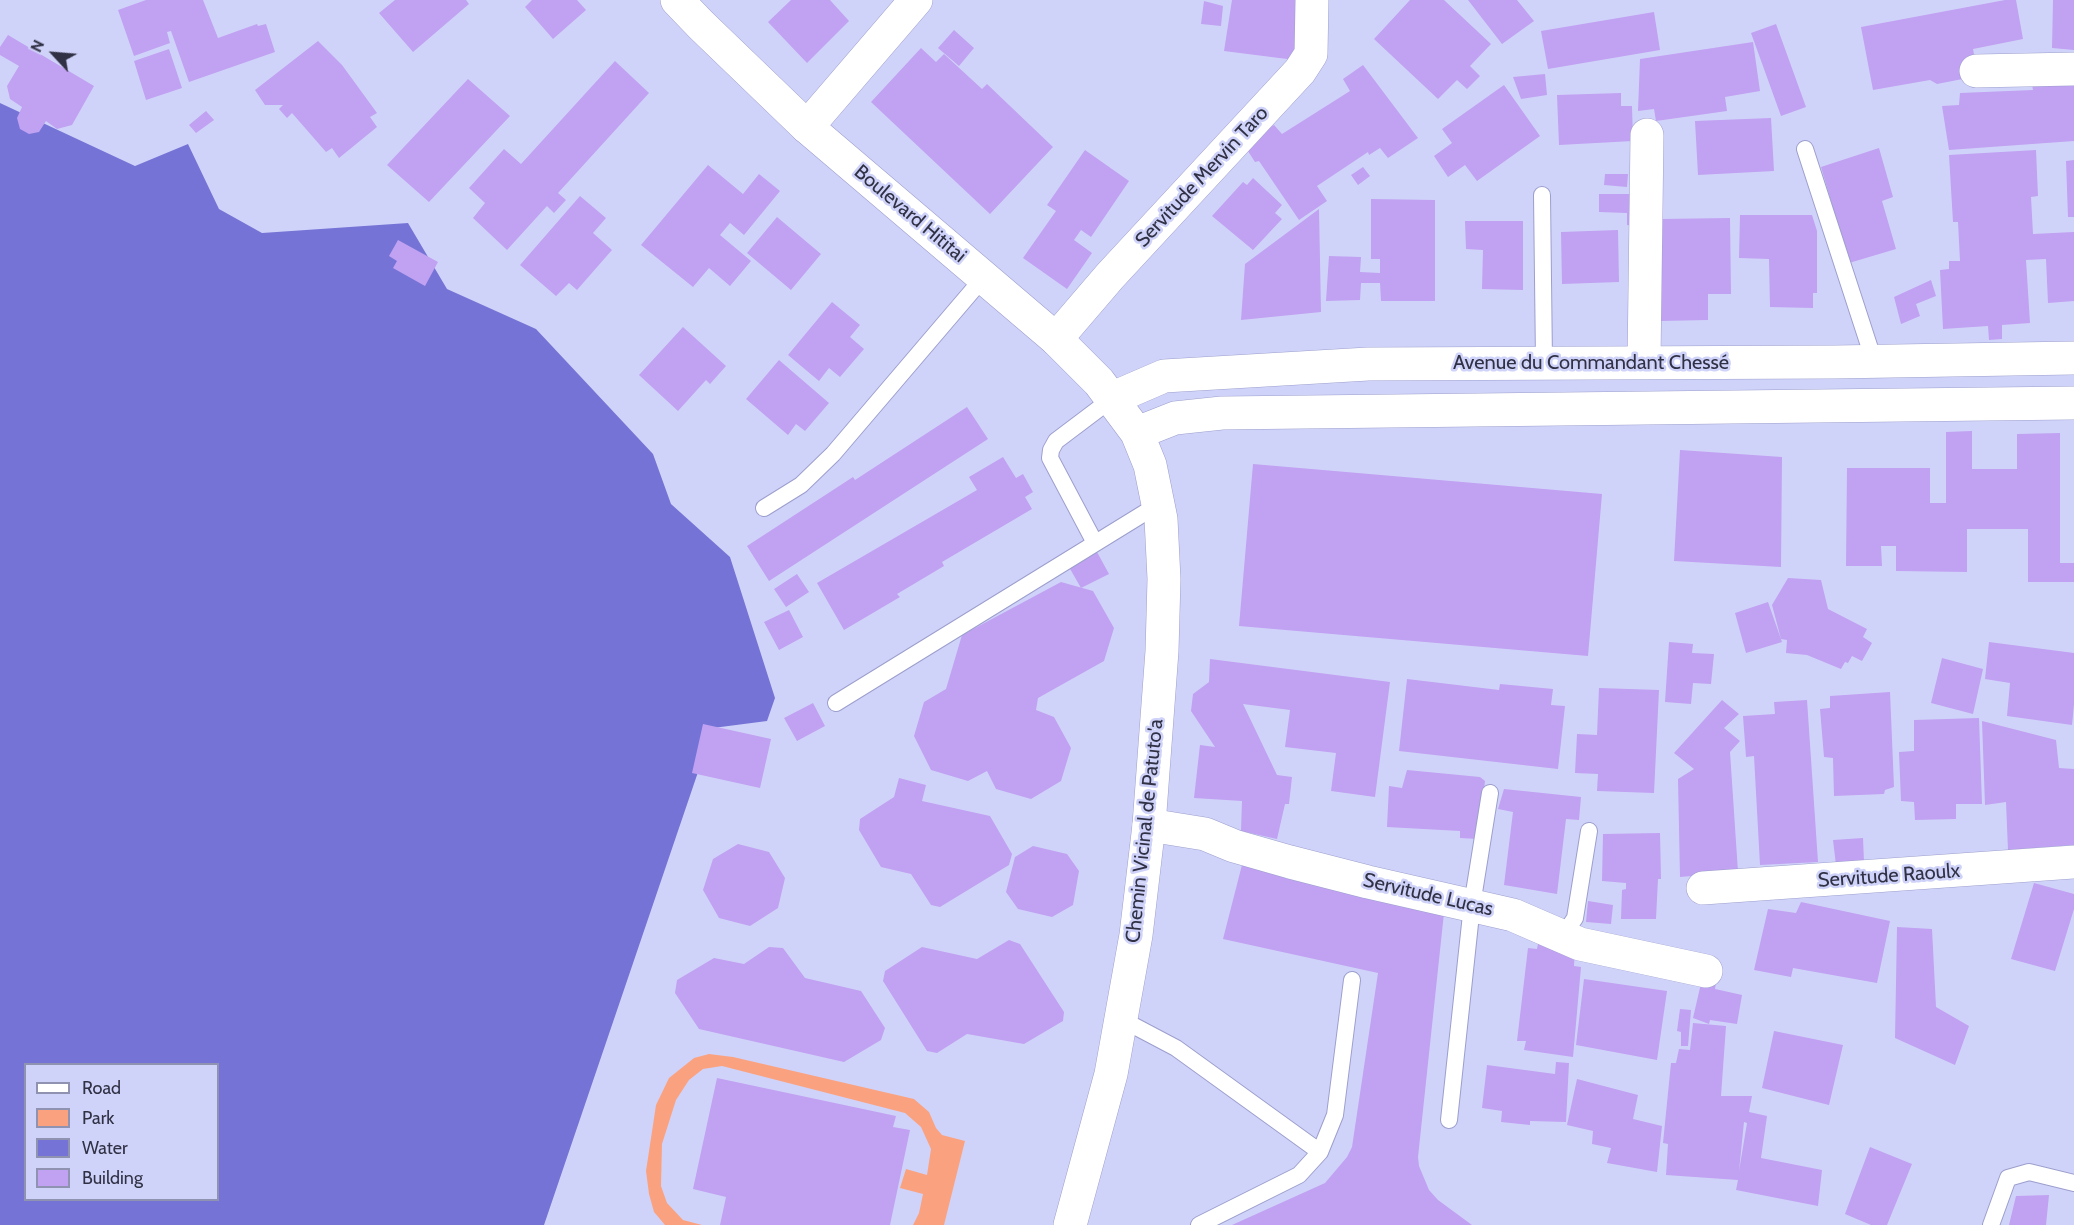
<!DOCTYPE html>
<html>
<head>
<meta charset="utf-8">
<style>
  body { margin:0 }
  #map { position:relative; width:2074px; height:1225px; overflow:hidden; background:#d0d3f9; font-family:Cabin,sans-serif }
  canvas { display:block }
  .legend { position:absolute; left:24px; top:1063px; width:195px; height:138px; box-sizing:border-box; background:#d0d3f9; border:2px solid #9092b1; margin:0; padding:8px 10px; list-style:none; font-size:18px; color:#303144 }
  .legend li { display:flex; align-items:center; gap:12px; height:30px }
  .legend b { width:30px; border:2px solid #9092b1 }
  .north { position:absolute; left:24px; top:24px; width:60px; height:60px; -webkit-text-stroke:4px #d0d3f9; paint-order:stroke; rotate:296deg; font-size:16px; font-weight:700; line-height:24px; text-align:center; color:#303144 }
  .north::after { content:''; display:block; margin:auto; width:21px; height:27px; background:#303144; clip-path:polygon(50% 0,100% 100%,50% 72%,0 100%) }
</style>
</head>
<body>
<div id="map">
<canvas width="2074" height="1225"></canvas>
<ul class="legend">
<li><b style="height:8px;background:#fff"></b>Road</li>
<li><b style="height:16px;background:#faa280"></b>Park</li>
<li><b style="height:16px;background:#7574d6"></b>Water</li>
<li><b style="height:16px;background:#c1a1f2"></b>Building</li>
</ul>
<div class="north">N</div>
</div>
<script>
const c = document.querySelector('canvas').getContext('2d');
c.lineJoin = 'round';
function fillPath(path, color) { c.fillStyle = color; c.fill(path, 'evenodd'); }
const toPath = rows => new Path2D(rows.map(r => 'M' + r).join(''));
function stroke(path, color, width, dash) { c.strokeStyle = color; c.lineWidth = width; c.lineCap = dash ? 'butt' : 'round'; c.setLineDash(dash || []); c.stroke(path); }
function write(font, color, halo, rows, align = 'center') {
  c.font = font + ' Cabin,sans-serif'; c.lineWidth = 5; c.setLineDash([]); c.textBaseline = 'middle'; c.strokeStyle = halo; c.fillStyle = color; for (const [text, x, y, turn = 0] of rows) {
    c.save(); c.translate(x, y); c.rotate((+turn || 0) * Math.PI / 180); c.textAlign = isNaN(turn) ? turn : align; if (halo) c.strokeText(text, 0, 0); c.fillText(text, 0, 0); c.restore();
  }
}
fillPath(toPath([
  [709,1054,733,1057,914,1099,929,1112,936,1128,942,1135,965,1141,944,1225,913,1225,919,1213,923,1194,900,1188,906,1169,927,1175,931,1149,921,1127,905,1113,722,1066,703,1069,689,1080,676,1100,662,1144,661,1186,667,1203,683,1220,702,1225,665,1225,654,1212,649,1194,646,1171,656,1105,669,1078,694,1058]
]), '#faa280');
fillPath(toPath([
  [0,103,135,166,188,144,219,209,262,233,408,223,447,289,536,329,653,454,671,504,730,557,775,698,767,721,713,728,544,1225,0,1225],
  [26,1064,218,1064,218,1200,26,1200]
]), '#7574d6');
fillPath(toPath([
  [146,0,203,0,218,38,257,24,258,26,266,24,275,52,189,82,171,31,167,32,170,43,134,56,118,10],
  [395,0,466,0,469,4,413,52,379,13],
  [532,0,577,0,586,10,553,39,525,7],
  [791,0,830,0,849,21,807,63,768,22],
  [1232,0,1303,0,1295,60,1224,51],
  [1410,0,1444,0,1491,44,1470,66,1480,76,1467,89,1457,80,1438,99,1374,39],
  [1468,0,1517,0,1534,21,1502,44],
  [2005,0,2016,0,2023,39,1973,49,1978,76,1937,84,1930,80,1873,90,1861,27],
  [2053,0,2074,0,2074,50,2052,48],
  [1204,1,1223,6,1221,26,1201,24],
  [1654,12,1660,50,1548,69,1541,31],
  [1776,24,1806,107,1781,116,1751,33],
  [954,30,974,48,959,66,938,48],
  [8,35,94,86,72,125,57,129,46,121,39,132,29,134,20,129,17,118,22,107,10,99,7,86,19,66,0,55,0,47],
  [318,41,342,65,377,113,370,117,377,127,339,158,332,148,326,152,292,113,287,118,279,109,283,105,265,105,255,90],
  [1753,42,1760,91,1725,97,1727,111,1656,121,1654,109,1638,111,1640,59],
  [921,48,936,62,944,54,982,89,987,84,1053,147,990,214,871,102],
  [169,49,182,88,146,100,134,61],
  [615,61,649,93,558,193,566,200,554,213,547,206,507,250,473,218,485,203,469,188,504,149,521,164],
  [1363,65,1418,138,1388,158,1380,148,1369,155,1368,152,1317,186,1327,201,1299,220,1259,161,1255,162,1244,145,1274,125,1282,134,1350,91,1343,79],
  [1545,74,1547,95,1521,99,1513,77],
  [468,79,510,116,429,202,387,165],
  [2074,82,2074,141,1949,150,1942,106,1959,105,1960,93,2033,90,2032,85],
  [1504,85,1540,136,1477,181,1465,165,1448,177,1434,156,1452,143,1442,129],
  [1621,93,1621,106,1632,106,1633,141,1559,145,1557,95],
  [206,111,214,120,196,133,189,125],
  [1771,118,1774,171,1698,175,1695,121],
  [1879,148,1893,197,1882,201,1896,249,1849,263,1821,167],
  [1085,150,1129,181,1091,237,1081,230,1074,240,1092,253,1067,289,1023,258,1056,211,1047,205],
  [2036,150,2038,196,2031,197,2033,234,2074,232,2074,301,2048,303,2046,259,2026,260,2030,323,2002,325,2002,339,1989,340,1988,326,1943,329,1940,270,1949,269,1949,261,1960,261,1958,222,1953,222,1949,155],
  [2074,160,2074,217,2068,217,2066,161],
  [708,165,743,194,759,174,780,191,744,235,730,223,720,235,751,261,730,286,709,268,693,287,641,245],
  [1363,167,1370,176,1358,185,1351,175],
  [1605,174,1628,174,1627,187,1604,185],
  [1253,178,1282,205,1275,213,1282,219,1253,250,1212,216,1243,182,1247,185],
  [1599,194,1643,194,1642,226,1627,225,1627,213,1599,212],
  [580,196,606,218,593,233,612,250,577,290,569,283,556,296,520,265],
  [1371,199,1435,200,1435,301,1381,301,1380,283,1361,283,1360,300,1326,301,1329,256,1361,257,1360,272,1380,273,1380,259,1371,259],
  [1319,209,1321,312,1241,320,1245,264],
  [1740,215,1812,215,1817,231,1817,293,1813,293,1813,308,1770,307,1769,259,1739,258],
  [777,217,821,254,791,290,747,253],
  [1730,218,1731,294,1708,294,1708,320,1660,321,1660,219],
  [1465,221,1523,221,1523,290,1482,289,1483,250,1466,249],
  [1618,230,1619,282,1562,284,1561,232],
  [398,240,438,262,425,286,393,268,397,261,389,256],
  [1931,280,1936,296,1916,304,1920,316,1901,324,1894,297],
  [832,302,860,325,850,337,864,349,840,377,829,368,819,381,788,355],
  [683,327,726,366,710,384,706,380,678,411,639,375],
  [779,360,829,403,805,431,796,424,788,435,746,399],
  [967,407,988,439,769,581,747,546,853,477,855,480],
  [1972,431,1972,469,2017,469,2017,434,2060,433,2060,563,2074,563,2074,582,2028,582,2028,529,1967,529,1967,572,1896,571,1896,546,1881,546,1882,566,1846,566,1847,468,1930,468,1930,503,1946,503,1946,432],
  [1680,450,1782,457,1781,567,1674,561],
  [1003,457,1016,478,1023,474,1033,492,1025,497,1032,509,942,562,944,566,897,594,900,597,844,630,817,583,977,490,969,477],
  [1253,464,1602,494,1588,656,1239,626],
  [1097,552,1109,574,1081,588,1069,567],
  [797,574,809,592,786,607,774,589],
  [1788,578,1821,580,1828,609,1867,629,1863,637,1872,643,1862,661,1852,656,1848,663,1845,662,1841,669,1807,655,1786,653,1787,640,1781,639,1772,605],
  [1061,582,1093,591,1114,628,1104,661,1038,698,1036,710,1054,717,1071,748,1061,781,1031,799,996,789,987,771,968,781,931,770,914,736,924,702,946,689,962,635],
  [1768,602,1782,642,1746,653,1735,613],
  [789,610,803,637,779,650,764,622],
  [1669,642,1693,644,1692,653,1714,654,1711,684,1693,683,1691,704,1665,702],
  [1989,642,2074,653,2074,704,2072,725,2007,716,2010,683,1985,679],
  [1942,658,1983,669,1973,714,1931,703],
  [1210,659,1390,682,1375,797,1331,791,1336,753,1285,747,1290,710,1243,704,1277,775,1292,777,1289,804,1285,804,1277,839,1241,831,1242,801,1194,798,1200,745,1215,747,1191,711,1193,694,1209,682],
  [1407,679,1499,690,1500,684,1553,689,1551,705,1565,706,1558,769,1399,751],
  [1599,688,1659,690,1654,793,1597,791,1598,774,1575,773,1577,734,1597,735],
  [1890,692,1894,787,1885,790,1884,794,1834,796,1833,758,1824,757,1820,709,1830,708,1830,696],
  [1722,700,1739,714,1724,728,1740,741,1730,752,1738,872,1680,877,1678,779,1694,769,1674,753],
  [1807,700,1818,862,1760,865,1754,756,1746,757,1743,716,1775,714,1774,702],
  [813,703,825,726,797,741,784,718],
  [1979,718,1982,804,1956,804,1956,819,1915,820,1914,802,1901,801,1899,752,1914,751,1914,720],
  [1982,721,2056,740,2059,768,2074,769,2074,845,2008,850,2006,802,1985,805],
  [703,724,771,739,760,788,692,773],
  [1407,770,1480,777,1485,781,1478,839,1460,838,1460,831,1387,827,1389,786,1402,788],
  [899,778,926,785,922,801,990,816,1012,854,1009,865,940,907,931,905,911,874,881,867,859,830,860,819,894,797],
  [1504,789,1581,797,1579,820,1566,819,1557,894,1504,885,1513,812,1498,809],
  [1660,833,1661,879,1658,879,1656,919,1621,919,1622,890,1626,889,1626,883,1602,881,1603,834],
  [1863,838,1864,862,1836,865,1833,840],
  [738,844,769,852,785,878,778,908,750,926,719,918,703,890,713,859],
  [1033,846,1067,854,1079,871,1073,905,1052,917,1018,909,1006,892,1015,857],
  [1243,861,1444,913,1418,1157,1419,1166,1429,1190,1438,1200,1472,1225,1232,1225,1325,1183,1347,1157,1352,1147,1378,973,1223,939],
  [2034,883,2074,894,2074,909,2055,971,2011,959],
  [1588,901,1613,905,1611,924,1586,922],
  [1801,902,1890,921,1877,983,1793,968,1791,977,1754,970,1768,909,1796,913],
  [1897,927,1932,929,1936,1007,1969,1026,1955,1065,1895,1038],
  [1540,933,1575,948,1574,966,1581,967,1573,1057,1524,1050,1526,1041,1517,1041,1528,948,1537,949],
  [1009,940,1020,944,1064,1012,1063,1021,1024,1044,967,1034,937,1053,927,1051,883,981,885,971,922,947,977,959],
  [769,947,783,948,805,978,861,991,885,1028,881,1040,844,1062,699,1029,675,993,677,980,714,958,744,964],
  [1584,979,1667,991,1657,1060,1576,1045],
  [1702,979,1716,982,1715,989,1742,995,1737,1024,1710,1020,1709,1024,1693,1018],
  [1680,1009,1691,1010,1688,1046,1681,1046,1681,1032,1677,1031],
  [1693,1023,1726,1026,1721,1096,1752,1096,1749,1112,1767,1116,1761,1158,1822,1170,1818,1206,1736,1190,1738,1180,1666,1175,1668,1144,1663,1143,1671,1063,1676,1063,1679,1049,1690,1050],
  [1744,1122,1747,1123,1739,1171],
  [1774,1031,1843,1045,1829,1105,1762,1088],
  [1556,1062,1569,1063,1566,1122,1530,1121,1530,1125,1501,1122,1502,1111,1482,1108,1487,1065,1555,1074],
  [717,1078,896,1116,893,1127,910,1130,890,1225,720,1225,726,1197,693,1189],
  [1577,1079,1638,1095,1633,1119,1662,1126,1657,1172,1607,1163,1611,1148,1592,1144,1593,1131,1567,1125],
  [1870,1147,1912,1164,1887,1225,1871,1225,1845,1214],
  [2049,1195,2046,1225,2009,1225,2016,1196]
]), '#c1a1f2');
const service = toPath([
  [1805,149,1874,361],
  [1542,195,1544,362],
  [764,508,801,485,833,454,984,277],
  [1095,543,1050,458,1051,450,1056,441,1113,398],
  [836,703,1159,504],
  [1562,937,1575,918,1589,831],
  [1121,1019,1176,1048,1320,1152],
  [1449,1120,1472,905,1490,793],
  [1199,1225,1299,1175,1320,1152,1335,1115,1352,980],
  [1991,1225,2008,1178,2029,1172,2074,1183]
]);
const minor = toPath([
  [1976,71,2074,69],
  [807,127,916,0],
  [1056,339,1110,276,1300,71,1311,54,1312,0],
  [1644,362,1647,135],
  [1149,825,1205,834,1234,846,1290,862,1368,882,1513,915,1580,944,1706,971],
  [1703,888,2074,862]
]);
const secondary = toPath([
  [677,0,701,25,807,127,1056,339,1099,382,1137,433,1150,465,1161,519,1164,579,1162,651,1149,825,1136,935,1111,1074,1070,1225],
  [1113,398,1164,376,1368,364,1835,362,2074,358],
  [1137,433,1175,418,1222,413,2074,403]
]);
stroke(service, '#9c9fcd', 18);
stroke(minor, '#9c9fcd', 34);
stroke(secondary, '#9c9fcd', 34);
stroke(service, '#fff', 16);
stroke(minor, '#fff', 33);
stroke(secondary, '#fff', 33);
write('20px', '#303144', '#d0d3f9', [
  ["Servitude Mervin Taro",1202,177,-47],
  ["Boulevard Hititai",910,214,40],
  ["Avenue du Commandant Chessé",1591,363],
  ["Chemin Vicinal de Patuto'a",1145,831,-84],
  ["Servitude Raoulx",1889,876,-4],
  ["Servitude Lucas",1428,895,13]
]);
</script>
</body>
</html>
